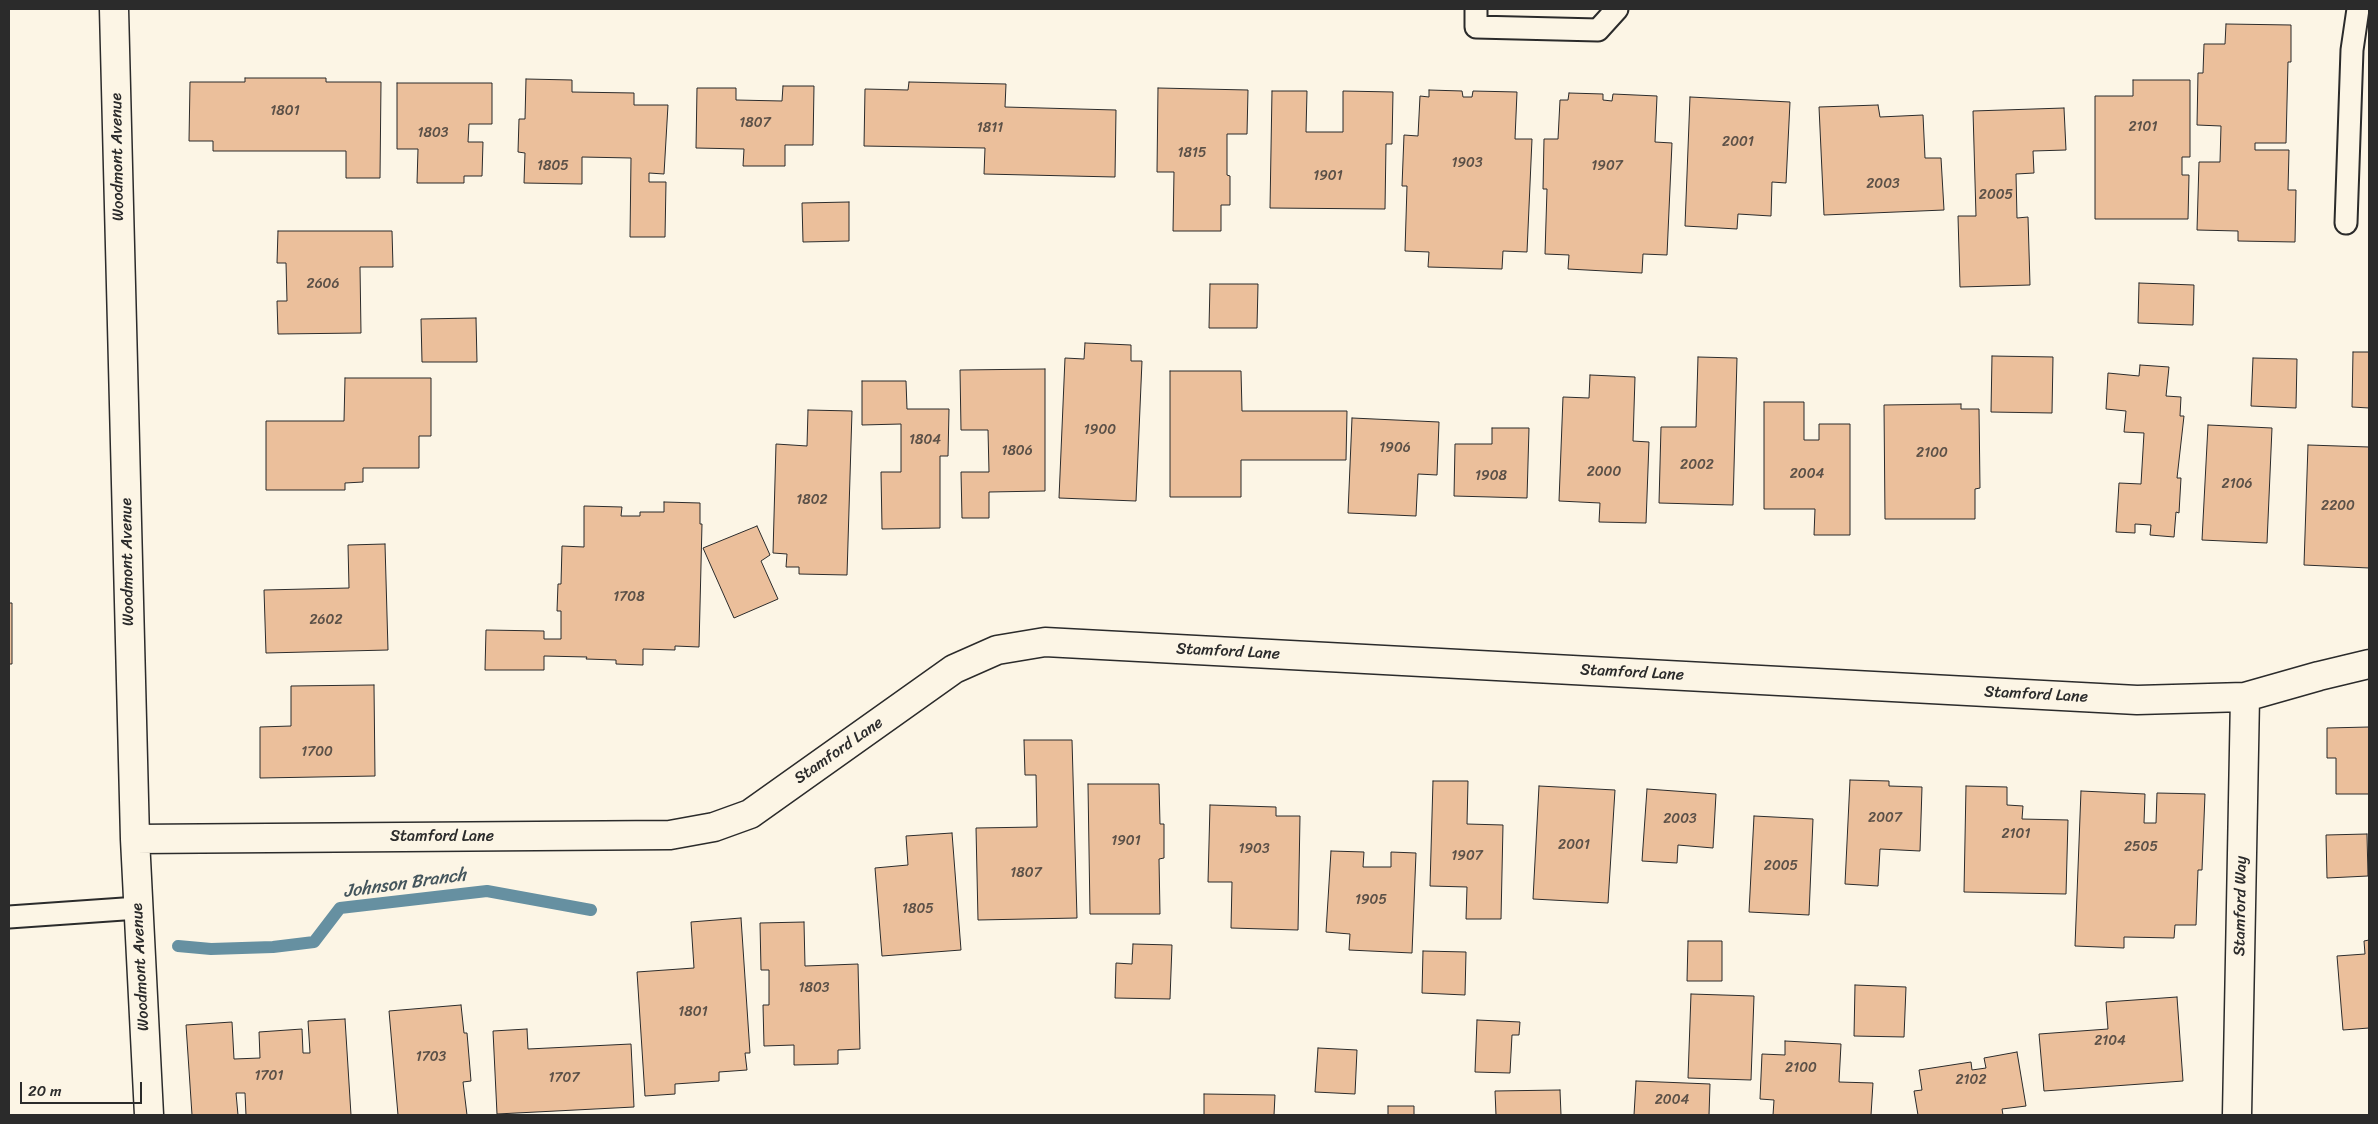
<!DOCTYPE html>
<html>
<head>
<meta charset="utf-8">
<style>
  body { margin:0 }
  #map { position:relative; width:2378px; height:1124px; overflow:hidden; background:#fcf5e5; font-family:Sriracha,sans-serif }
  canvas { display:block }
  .frame { position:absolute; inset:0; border:10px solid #2b2b2b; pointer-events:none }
  .scale { position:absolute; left:20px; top:1082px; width:122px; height:22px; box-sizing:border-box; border:2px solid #2b2b2b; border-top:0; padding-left:6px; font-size:15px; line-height:18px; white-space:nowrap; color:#2b2b2b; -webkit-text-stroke:4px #fcf5e5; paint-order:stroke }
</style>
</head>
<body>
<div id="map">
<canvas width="2378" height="1124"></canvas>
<div class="frame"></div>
<div class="scale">20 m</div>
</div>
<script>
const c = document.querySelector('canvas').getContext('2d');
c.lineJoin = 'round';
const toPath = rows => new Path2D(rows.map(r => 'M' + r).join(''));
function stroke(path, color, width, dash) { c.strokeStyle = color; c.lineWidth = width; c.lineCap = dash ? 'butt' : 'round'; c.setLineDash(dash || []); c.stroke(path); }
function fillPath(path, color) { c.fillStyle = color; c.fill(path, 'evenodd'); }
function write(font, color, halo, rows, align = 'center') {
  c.font = font + ' Sriracha,sans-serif'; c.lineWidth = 4.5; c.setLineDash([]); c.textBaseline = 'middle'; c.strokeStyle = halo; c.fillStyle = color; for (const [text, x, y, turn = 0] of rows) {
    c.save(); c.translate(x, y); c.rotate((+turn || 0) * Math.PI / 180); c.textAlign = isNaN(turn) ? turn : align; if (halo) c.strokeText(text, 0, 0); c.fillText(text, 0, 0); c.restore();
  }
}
stroke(toPath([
  [178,946,211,949,273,947,314,942,340,908,487,891,591,910]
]), '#6690a1', 12);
const building = toPath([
  [2226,24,2291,25,2291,62,2288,62,2286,143,2255,143,2255,150,2289,150,2288,190,2296,190,2295,242,2238,241,2238,231,2197,230,2199,162,2220,162,2221,126,2197,125,2198,73,2203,73,2204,44,2225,44,2226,24],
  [245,78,326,78,326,82,381,82,380,178,346,178,346,151,213,151,213,141,189,141,190,82,245,82,245,78],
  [526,79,572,80,572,92,634,93,634,105,668,105,664,174,649,173,649,182,666,182,665,237,630,237,631,158,582,157,582,184,524,183,525,153,518,152,519,119,525,119,526,79],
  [2133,80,2190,80,2190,157,2182,157,2182,175,2189,175,2188,219,2095,219,2095,96,2133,96,2133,80],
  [909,82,1006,84,1005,107,1116,110,1115,177,984,174,985,148,864,146,865,89,908,90,909,82],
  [397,83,492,83,492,124,469,124,468,142,483,142,482,176,464,176,464,183,417,183,418,149,397,149,397,83],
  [783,86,814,86,813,145,785,145,785,166,743,166,744,149,696,148,697,88,736,88,736,100,782,101,783,86],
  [1158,88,1248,90,1247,134,1227,134,1227,175,1230,176,1230,205,1221,205,1221,231,1173,231,1174,172,1157,172,1158,88],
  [1429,90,1462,91,1463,97,1472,97,1473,91,1517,92,1515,139,1532,139,1527,252,1503,251,1502,269,1428,267,1429,252,1405,251,1407,186,1402,186,1404,135,1418,136,1420,96,1429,97,1429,90],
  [1272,91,1307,91,1306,132,1343,132,1343,91,1393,92,1392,144,1386,144,1385,209,1270,208,1272,91],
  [1569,93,1603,94,1603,100,1612,101,1613,94,1657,96,1655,142,1672,143,1667,255,1643,254,1642,273,1568,269,1569,255,1545,254,1547,189,1543,189,1544,139,1558,139,1560,100,1568,100,1569,93],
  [1690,97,1790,102,1786,183,1772,182,1771,216,1738,214,1737,229,1685,226,1690,97],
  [1878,105,1880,117,1923,115,1925,158,1941,158,1944,210,1824,215,1819,107,1878,105],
  [2064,108,2066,150,2033,151,2034,173,2016,174,2017,218,2028,217,2030,285,1960,287,1958,216,1976,216,1973,111,2064,108],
  [849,202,849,241,803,242,802,203,849,202],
  [278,231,392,231,393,267,360,267,361,333,278,334,277,301,287,301,286,263,277,263,278,231],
  [2139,283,2194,285,2193,325,2138,323,2139,283],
  [1210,284,1258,284,1257,328,1209,328,1210,284],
  [476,318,477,362,422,362,421,319,476,318],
  [1085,343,1131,345,1131,361,1142,361,1136,501,1059,498,1065,358,1084,359,1085,343],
  [2353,352,2369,352,2369,408,2352,407,2353,352],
  [1992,356,2053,357,2052,413,1991,412,1992,356],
  [1698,357,1737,358,1733,505,1659,503,1661,427,1696,427,1698,357],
  [2253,358,2297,359,2296,408,2251,406,2253,358],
  [2140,365,2169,367,2166,396,2181,397,2180,416,2184,416,2177,478,2181,478,2179,513,2176,512,2174,537,2150,535,2151,525,2135,524,2135,533,2116,532,2119,483,2141,484,2144,433,2124,432,2126,411,2106,409,2108,373,2139,376,2140,365],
  [1045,369,1045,491,989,492,989,518,962,518,961,472,989,472,988,430,961,430,960,370,1045,369],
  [1170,371,1241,371,1242,411,1347,411,1346,460,1241,460,1241,497,1170,497,1170,371],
  [1590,375,1635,377,1633,441,1649,442,1646,523,1599,522,1600,503,1559,501,1563,397,1589,398,1590,375],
  [345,378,431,378,431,436,419,436,419,468,363,468,363,482,345,483,345,490,266,490,266,421,344,421,345,378],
  [862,381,906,381,907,409,949,409,948,456,940,456,940,528,882,529,881,472,901,472,901,424,862,425,862,381],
  [1764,402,1804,402,1804,440,1819,440,1819,424,1850,424,1850,535,1814,535,1815,509,1764,509,1764,402],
  [1961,404,1961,409,1979,409,1980,488,1975,489,1975,519,1885,519,1884,405,1961,404],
  [808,410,852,411,847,575,799,574,799,567,786,567,787,554,773,553,776,444,807,446,808,410],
  [1352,418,1439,422,1437,475,1418,474,1416,516,1348,513,1352,418],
  [2208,425,2272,428,2267,543,2202,540,2208,425],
  [1492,428,1529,428,1527,498,1454,496,1455,444,1492,444,1492,428],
  [2308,445,2369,447,2369,568,2304,565,2308,445],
  [664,502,700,503,700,524,702,524,699,647,675,646,675,650,643,649,643,665,616,664,616,660,586,659,587,657,544,656,544,670,485,670,486,630,544,631,544,639,561,639,561,611,557,611,558,584,561,584,562,546,584,547,584,506,622,507,621,516,640,516,640,512,664,512,664,502],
  [757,526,770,555,761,561,778,599,734,618,703,548,757,526],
  [385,544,388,650,266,653,264,590,349,588,348,545,385,544],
  [9,603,12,603,12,664,9,664,9,603],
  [374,685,375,776,260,778,260,727,291,726,291,686,374,685],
  [2369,727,2369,794,2336,794,2336,758,2327,758,2327,728,2369,727],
  [1024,740,1072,740,1077,918,978,920,976,828,1037,827,1036,775,1025,775,1024,740],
  [1850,780,1889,781,1889,786,1922,787,1920,851,1880,849,1878,886,1845,884,1850,780],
  [1433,781,1468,781,1467,824,1503,825,1501,919,1466,919,1467,887,1430,886,1433,781],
  [1088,784,1159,784,1160,824,1164,824,1164,858,1159,859,1160,914,1090,914,1088,784],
  [1539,786,1615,790,1608,903,1533,899,1539,786],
  [1966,786,2007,787,2007,805,2023,806,2022,819,2068,820,2066,894,1964,892,1966,786],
  [1647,789,1716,794,1713,848,1678,845,1677,863,1642,861,1647,789],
  [2081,791,2145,794,2144,823,2156,823,2157,793,2205,794,2202,870,2198,870,2196,925,2175,925,2174,938,2124,937,2124,948,2075,946,2081,791],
  [1210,805,1276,807,1276,816,1300,816,1298,930,1231,928,1232,882,1208,882,1210,805],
  [1754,816,1813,819,1809,915,1749,912,1754,816],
  [952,833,961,950,882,956,875,868,908,865,906,836,952,833],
  [2367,834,2368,876,2327,878,2326,835,2367,834],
  [1331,851,1364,852,1363,867,1391,867,1391,852,1416,853,1412,953,1349,950,1350,934,1326,932,1331,851],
  [741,918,750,1053,745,1053,747,1070,719,1072,719,1081,675,1084,675,1094,645,1096,637,972,694,968,691,922,741,918],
  [804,922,805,966,858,964,860,1049,838,1050,838,1064,794,1065,794,1045,764,1046,763,1005,769,1005,769,970,761,970,760,923,804,922],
  [2369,940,2369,1028,2343,1030,2337,956,2365,954,2364,941,2369,940],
  [1688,941,1722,941,1722,981,1687,981,1688,941],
  [1133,944,1172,945,1170,999,1115,998,1116,963,1132,964,1133,944],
  [1423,951,1466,952,1465,995,1422,993,1423,951],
  [1855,985,1906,987,1904,1037,1854,1036,1855,985],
  [1691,994,1754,996,1751,1080,1688,1078,1691,994],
  [2177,997,2183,1081,2044,1091,2039,1034,2108,1029,2106,1002,2177,997],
  [461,1005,464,1033,467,1033,471,1081,463,1082,467,1115,398,1115,389,1011,461,1005],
  [345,1019,351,1115,246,1115,245,1093,236,1093,238,1115,192,1115,186,1025,232,1022,234,1059,260,1058,259,1032,302,1029,303,1053,310,1053,308,1021,345,1019],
  [1477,1020,1520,1022,1519,1035,1512,1035,1510,1073,1475,1072,1477,1020],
  [527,1029,528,1049,631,1044,634,1107,497,1114,493,1031,527,1029],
  [1785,1041,1841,1044,1839,1082,1873,1083,1871,1115,1773,1115,1774,1100,1760,1099,1762,1054,1785,1055,1785,1041],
  [1318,1048,1357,1050,1355,1094,1315,1092,1318,1048],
  [2017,1052,2026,1106,2002,1109,2003,1115,1918,1115,1914,1091,1922,1090,1919,1070,1971,1062,1972,1070,1986,1068,1984,1058,2017,1052],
  [1636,1081,1710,1084,1709,1115,1634,1115,1636,1081],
  [1560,1090,1561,1115,1496,1115,1495,1091,1560,1090],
  [1204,1094,1275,1095,1274,1115,1204,1115,1204,1094],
  [1388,1106,1414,1106,1414,1115,1388,1115,1388,1106]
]);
fillPath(building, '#ebbf9b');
stroke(building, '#2b2b2b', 1);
const service = toPath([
  [1476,9,1476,27,1598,30,1617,9],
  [2346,223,2352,50,2358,9],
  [9,917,138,908]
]);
const minor = toPath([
  [114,9,135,839,149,1115],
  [135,839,670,835,714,827,750,814,954,669,997,650,1045,642,2137,700,2245,697,2319,676,2369,664],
  [2237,1115,2245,697]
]);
stroke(service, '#2b2b2b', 25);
stroke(minor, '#2b2b2b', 31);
stroke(service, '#fcf5e5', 21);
stroke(minor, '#fcf5e5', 28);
write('14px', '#5b5047', null, [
  ["1801",285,111],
  ["1807",755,123],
  ["2101",2143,127],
  ["1811",990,128],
  ["1803",433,133],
  ["2001",1738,142],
  ["1815",1192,153],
  ["1903",1467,163],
  ["1805",553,166],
  ["1907",1607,166],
  ["1901",1328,176],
  ["2003",1883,184],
  ["2005",1996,195],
  ["2606",323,284],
  ["1900",1100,430],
  ["1804",925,440],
  ["1906",1395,448],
  ["1806",1017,451],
  ["2100",1932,453],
  ["2002",1697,465],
  ["2000",1604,472],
  ["2004",1807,474],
  ["1908",1491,476],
  ["2106",2237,484],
  ["1802",812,500],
  ["2200",2338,506],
  ["1708",629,597],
  ["2602",326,620],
  ["1700",317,752],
  ["2007",1885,818],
  ["2003",1680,819],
  ["2101",2016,834],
  ["1901",1126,841],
  ["2001",1574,845],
  ["2505",2141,847],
  ["1903",1254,849],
  ["1907",1467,856],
  ["2005",1781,866],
  ["1807",1026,873],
  ["1905",1371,900],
  ["1805",918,909],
  ["1803",814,988],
  ["1801",693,1012],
  ["2104",2110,1041],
  ["1703",431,1057],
  ["2100",1801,1068],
  ["1701",269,1076],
  ["1707",564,1078],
  ["2102",1971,1080],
  ["2004",1672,1100]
]);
write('16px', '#2b2b2b', '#fcf5e5', [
  ["Woodmont Avenue",118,157,-91],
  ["Woodmont Avenue",128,562,-91],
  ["Stamford Lane",1228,652,3],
  ["Stamford Lane",1632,673,3],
  ["Stamford Lane",2036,695,3],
  ["Stamford Lane",839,751,-35],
  ["Stamford Lane",442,837],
  ["Stamford Way",2241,906,-89],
  ["Woodmont Avenue",141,967,-93]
]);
write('italic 18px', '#44555c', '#fcf5e5', [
  ["Johnson Branch",405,884,-8]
]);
</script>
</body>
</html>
